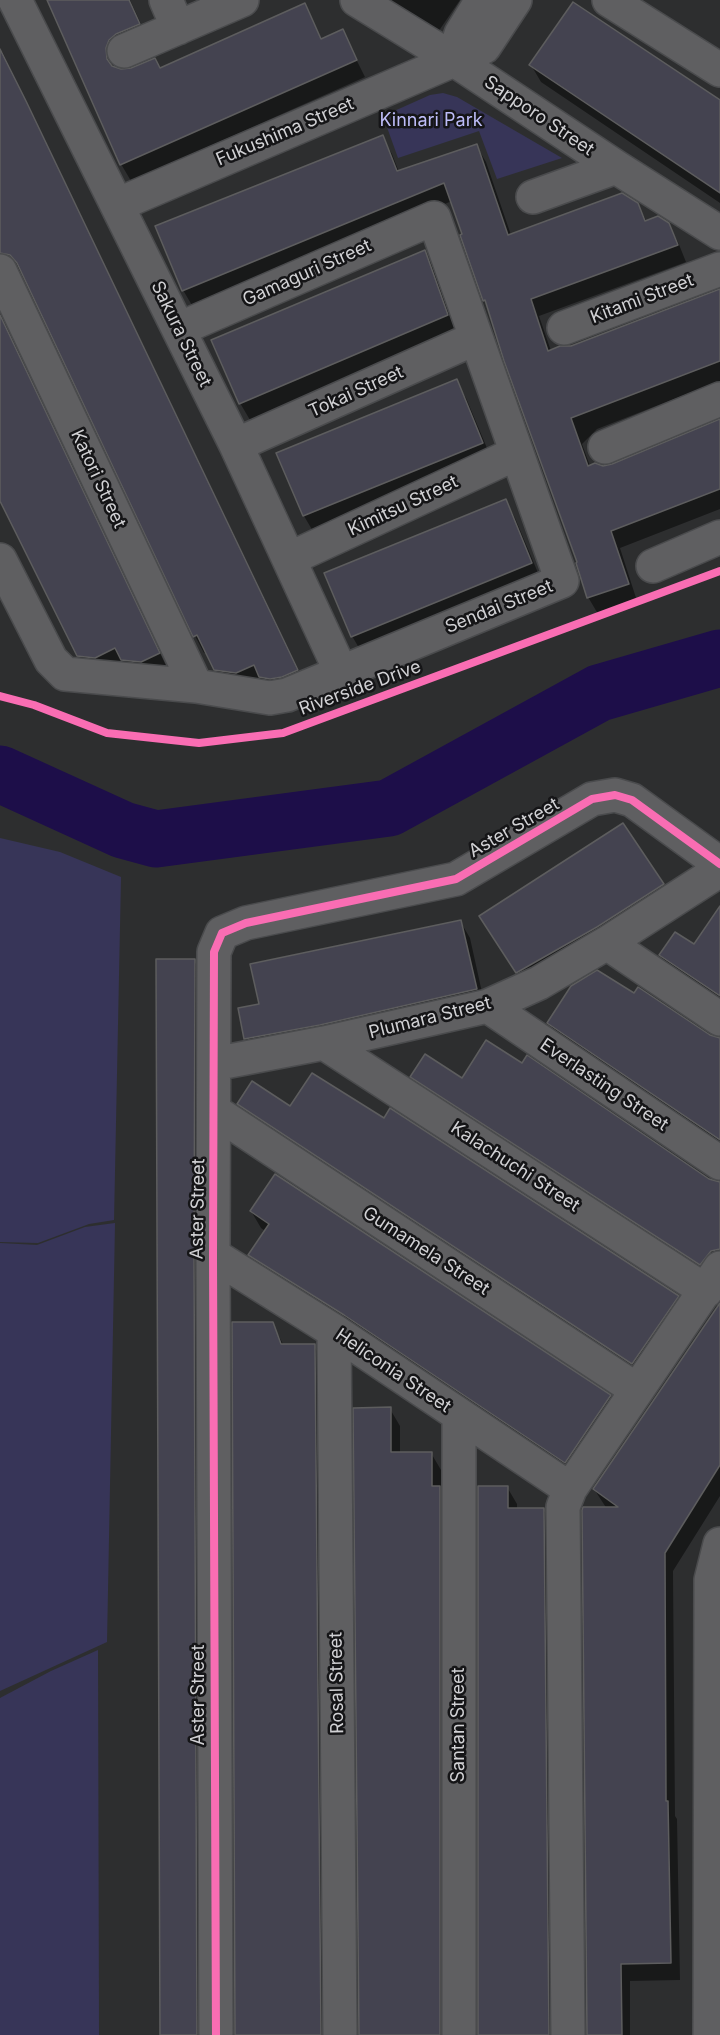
<!DOCTYPE html>
<html>
<head>
<meta charset="utf-8">
<style>
  body { margin:0 }
  canvas { display:block; background:#2d2e2f }
</style>
</head>
<body>
<canvas width="720" height="2035"></canvas>
<script>
const c = document.querySelector('canvas').getContext('2d');
c.lineJoin = 'round';
function fillPath(path, color) { c.fillStyle = color; c.fill(path, 'evenodd'); }
const toPath = rows => new Path2D(rows.map(r => 'M' + r).join(''));
function stroke(path, color, width, dash) { c.strokeStyle = color; c.lineWidth = width; c.lineCap = dash ? 'butt' : 'round'; c.setLineDash(dash || []); c.stroke(path); }
function write(font, color, halo, rows, align = 'center') {
  c.font = font + ' Inter,sans-serif'; c.lineWidth = 5; c.setLineDash([]); c.textBaseline = 'middle'; c.strokeStyle = halo; c.fillStyle = color; for (const [text, x, y, turn = 0] of rows) {
    c.save(); c.translate(x, y); c.rotate((+turn || 0) * Math.PI / 180); c.textAlign = isNaN(turn) ? turn : align; if (halo) c.strokeText(text, 0, 0); c.fillText(text, 0, 0); c.restore();
  }
}
fillPath(toPath([
  [443,93,457,97,562,158,497,179,479,131,398,158,383,116,430,95],
  [0,838,60,852,121,877,114,1220,89,1224,38,1243,0,1242],
  [115,1223,107,1642,0,1691,0,1243,37,1245,85,1227],
  [98,1650,99,2035,0,2035,0,1698,51,1671]
]), '#373558');
fillPath(toPath([
  [49,0,130,0,149,41,118,57,114,68,121,71,160,69,304,5,322,40,342,31,365,77,131,181,121,164],
  [383,0,460,0,436,35],
  [0,49,3,53,307,687,225,687,207,652,204,653,195,636,21,272,13,269,0,272],
  [531,65,720,102,720,203,541,82],
  [382,137,392,154,399,172,476,145,486,162,511,235,637,204,647,222,668,224,678,242,686,262,539,316,551,351,571,347,720,291,720,381,597,429,582,444,590,466,613,466,720,421,720,509,620,548,637,601,598,614,588,597,579,563,490,310,485,300,462,236,464,235,452,201,193,307,183,290],
  [425,252,434,269,457,333,250,420,240,403],
  [0,314,168,670,88,673,0,496],
  [456,381,466,398,492,460,314,533,304,516,278,454],
  [506,501,515,518,541,580,362,653,352,636],
  [662,885,672,902,527,989,491,934],
  [720,908,720,1006,671,972,661,956,695,946],
  [460,921,470,938,485,1006,256,1055,246,1039,261,1005],
  [194,961,204,977,206,2035,161,2035],
  [549,1023,709,1036,720,1039,720,1150,559,1040],
  [412,1077,462,1080,720,1183,720,1269,710,1281,422,1094],
  [239,1104,291,1108,677,1297,687,1314,642,1380,249,1121],
  [251,1211,610,1396,620,1413,575,1479,259,1272,249,1255,265,1231,261,1228],
  [720,1306,720,1496,673,1571,675,1816,677,1819,680,1980,630,1981,630,2035,588,2035,607,1509,594,1489],
  [272,1323,284,1346,314,1346,324,1363,330,2035,236,2035],
  [390,1409,400,1426,400,1454,431,1453,441,1470,441,1490,449,1504,449,2035,360,2035],
  [507,1487,517,1504,517,1510,543,1509,553,1526,558,2035,479,2035]
]), '#0007');
stroke(toPath([
  [0,774,123,830,156,839,389,808,599,693,720,658]
]), '#1d0e49', 57);
const building = toPath([
  [47,0,129,0,140,24,116,34,109,40,106,48,107,59,112,66,121,69,131,68,155,58,160,68,305,3,321,39,343,29,357,60,120,165,47,0],
  [573,2,720,100,720,193,529,65,573,2],
  [0,49,26,101,298,670,282,677,270,679,259,677,254,665,236,673,214,670,197,635,193,637,17,263,10,255,0,253,0,49],
  [383,135,397,171,477,144,508,235,622,193,638,203,645,221,658,216,669,223,678,245,531,299,548,351,560,346,571,346,720,289,720,361,571,418,588,466,595,463,603,466,612,464,720,419,720,489,611,531,629,584,587,598,576,563,577,562,504,361,485,300,483,301,460,235,462,234,444,183,182,291,155,226,383,135],
  [425,250,448,315,239,404,211,340,425,250],
  [0,315,160,653,141,662,121,660,115,648,95,658,77,656,0,501,0,315],
  [457,379,483,443,303,516,276,453,457,379],
  [506,499,532,563,351,637,324,573,506,499],
  [623,823,664,884,597,927,516,973,479,916,623,823],
  [720,906,720,996,659,955,675,932,694,944,720,906],
  [461,920,477,989,320,1025,244,1039,238,1008,259,1004,250,964,461,920],
  [156,959,195,959,194,1255,197,2035,160,2035,156,959],
  [597,970,634,993,638,987,710,1035,720,1038,720,1140,547,1023,571,986,597,970],
  [486,1040,522,1063,527,1055,709,1179,720,1182,720,1249,711,1251,700,1265,410,1077,425,1054,462,1078,486,1040],
  [312,1073,384,1118,390,1108,679,1296,632,1364,237,1104,252,1081,290,1106,312,1073],
  [275,1174,611,1395,565,1463,344,1315,248,1255,269,1224,250,1211,275,1174],
  [720,1303,720,1465,665,1553,666,1801,668,1801,671,1963,621,1964,622,2035,587,2035,582,1510,583,1507,618,1507,593,1489,720,1303],
  [232,1322,273,1322,281,1344,315,1344,321,2035,235,2035,232,1322],
  [391,1407,391,1452,432,1452,432,1486,440,1486,440,2035,359,2035,353,1408,391,1407],
  [478,1486,508,1486,508,1508,544,1508,549,2035,478,2035,478,1486]
]);
fillPath(building, '#444350');
stroke(building, '#5d5d5e', 1.5);
const street = toPath([
  [15,0,236,445,341,672],
  [166,0,178,28],
  [357,0,453,59,616,167,720,233],
  [609,0,720,70],
  [124,51,242,0],
  [453,59,461,34,482,0],
  [533,197,616,167],
  [117,205,484,47,515,0],
  [0,271,196,686],
  [564,328,720,269],
  [236,445,476,338],
  [605,447,720,399],
  [289,559,517,453],
  [0,560,51,660,65,674,196,686,270,698,287,695,562,581,434,218,179,329],
  [653,566,720,537],
  [607,943,720,1019],
  [488,1006,720,1163],
  [324,1043,706,1291],
  [214,1064,324,1043,488,1006,539,983,607,943,720,870],
  [214,1111,637,1390],
  [213,1255,334,1331,570,1489],
  [334,1331,340,2035],
  [459,1415,459,2035],
  [216,2035,213,1255,214,952,222,933,246,923,456,879,592,799,615,795,632,800,720,864],
  [568,2035,563,1507,570,1489,720,1268],
  [710,2035,711,1580,720,1544]
]);
stroke(street, '#4a4b4d', 36);
stroke(street, '#5f5f61', 33);
stroke(toPath([
  [0,696,34,705,107,733,199,743,283,733,720,571],
  [216,2035,213,1255,214,952,222,933,246,923,456,879,592,799,615,795,632,800,720,864]
]), '#f96db3', 8);
write('18px', '#d1d1d4', '#151517', [
  ["Sapporo Street",539,116,34],
  ["Fukushima Street",285,132,-23],
  ["Gamaguri Street",307,273,-24],
  ["Kitami Street",642,299,-21],
  ["Sakura Street",181,334,64],
  ["Tokai Street",356,392,-24],
  ["Katori Street",98,479,65],
  ["Kimitsu Street",403,506,-25],
  ["Sendai Street",499,607,-22],
  ["Riverside Drive",360,688,-20],
  ["Aster Street",514,828,-30],
  ["Plumara Street",430,1018,-14],
  ["Everlasting Street",604,1085,34],
  ["Kalachuchi Street",515,1167,33],
  ["Aster Street",198,1209,-89],
  ["Gumamela Street",426,1251,33],
  ["Heliconia Street",393,1371,34],
  ["Rosal Street",337,1683,-91],
  ["Aster Street",199,1695,-90],
  ["Santan Street",459,1725,-90]
]);
write('18px', '#bebdf9', '#151517', [
  ["Kinnari Park",431,121]
]);
</script>
</body>
</html>
